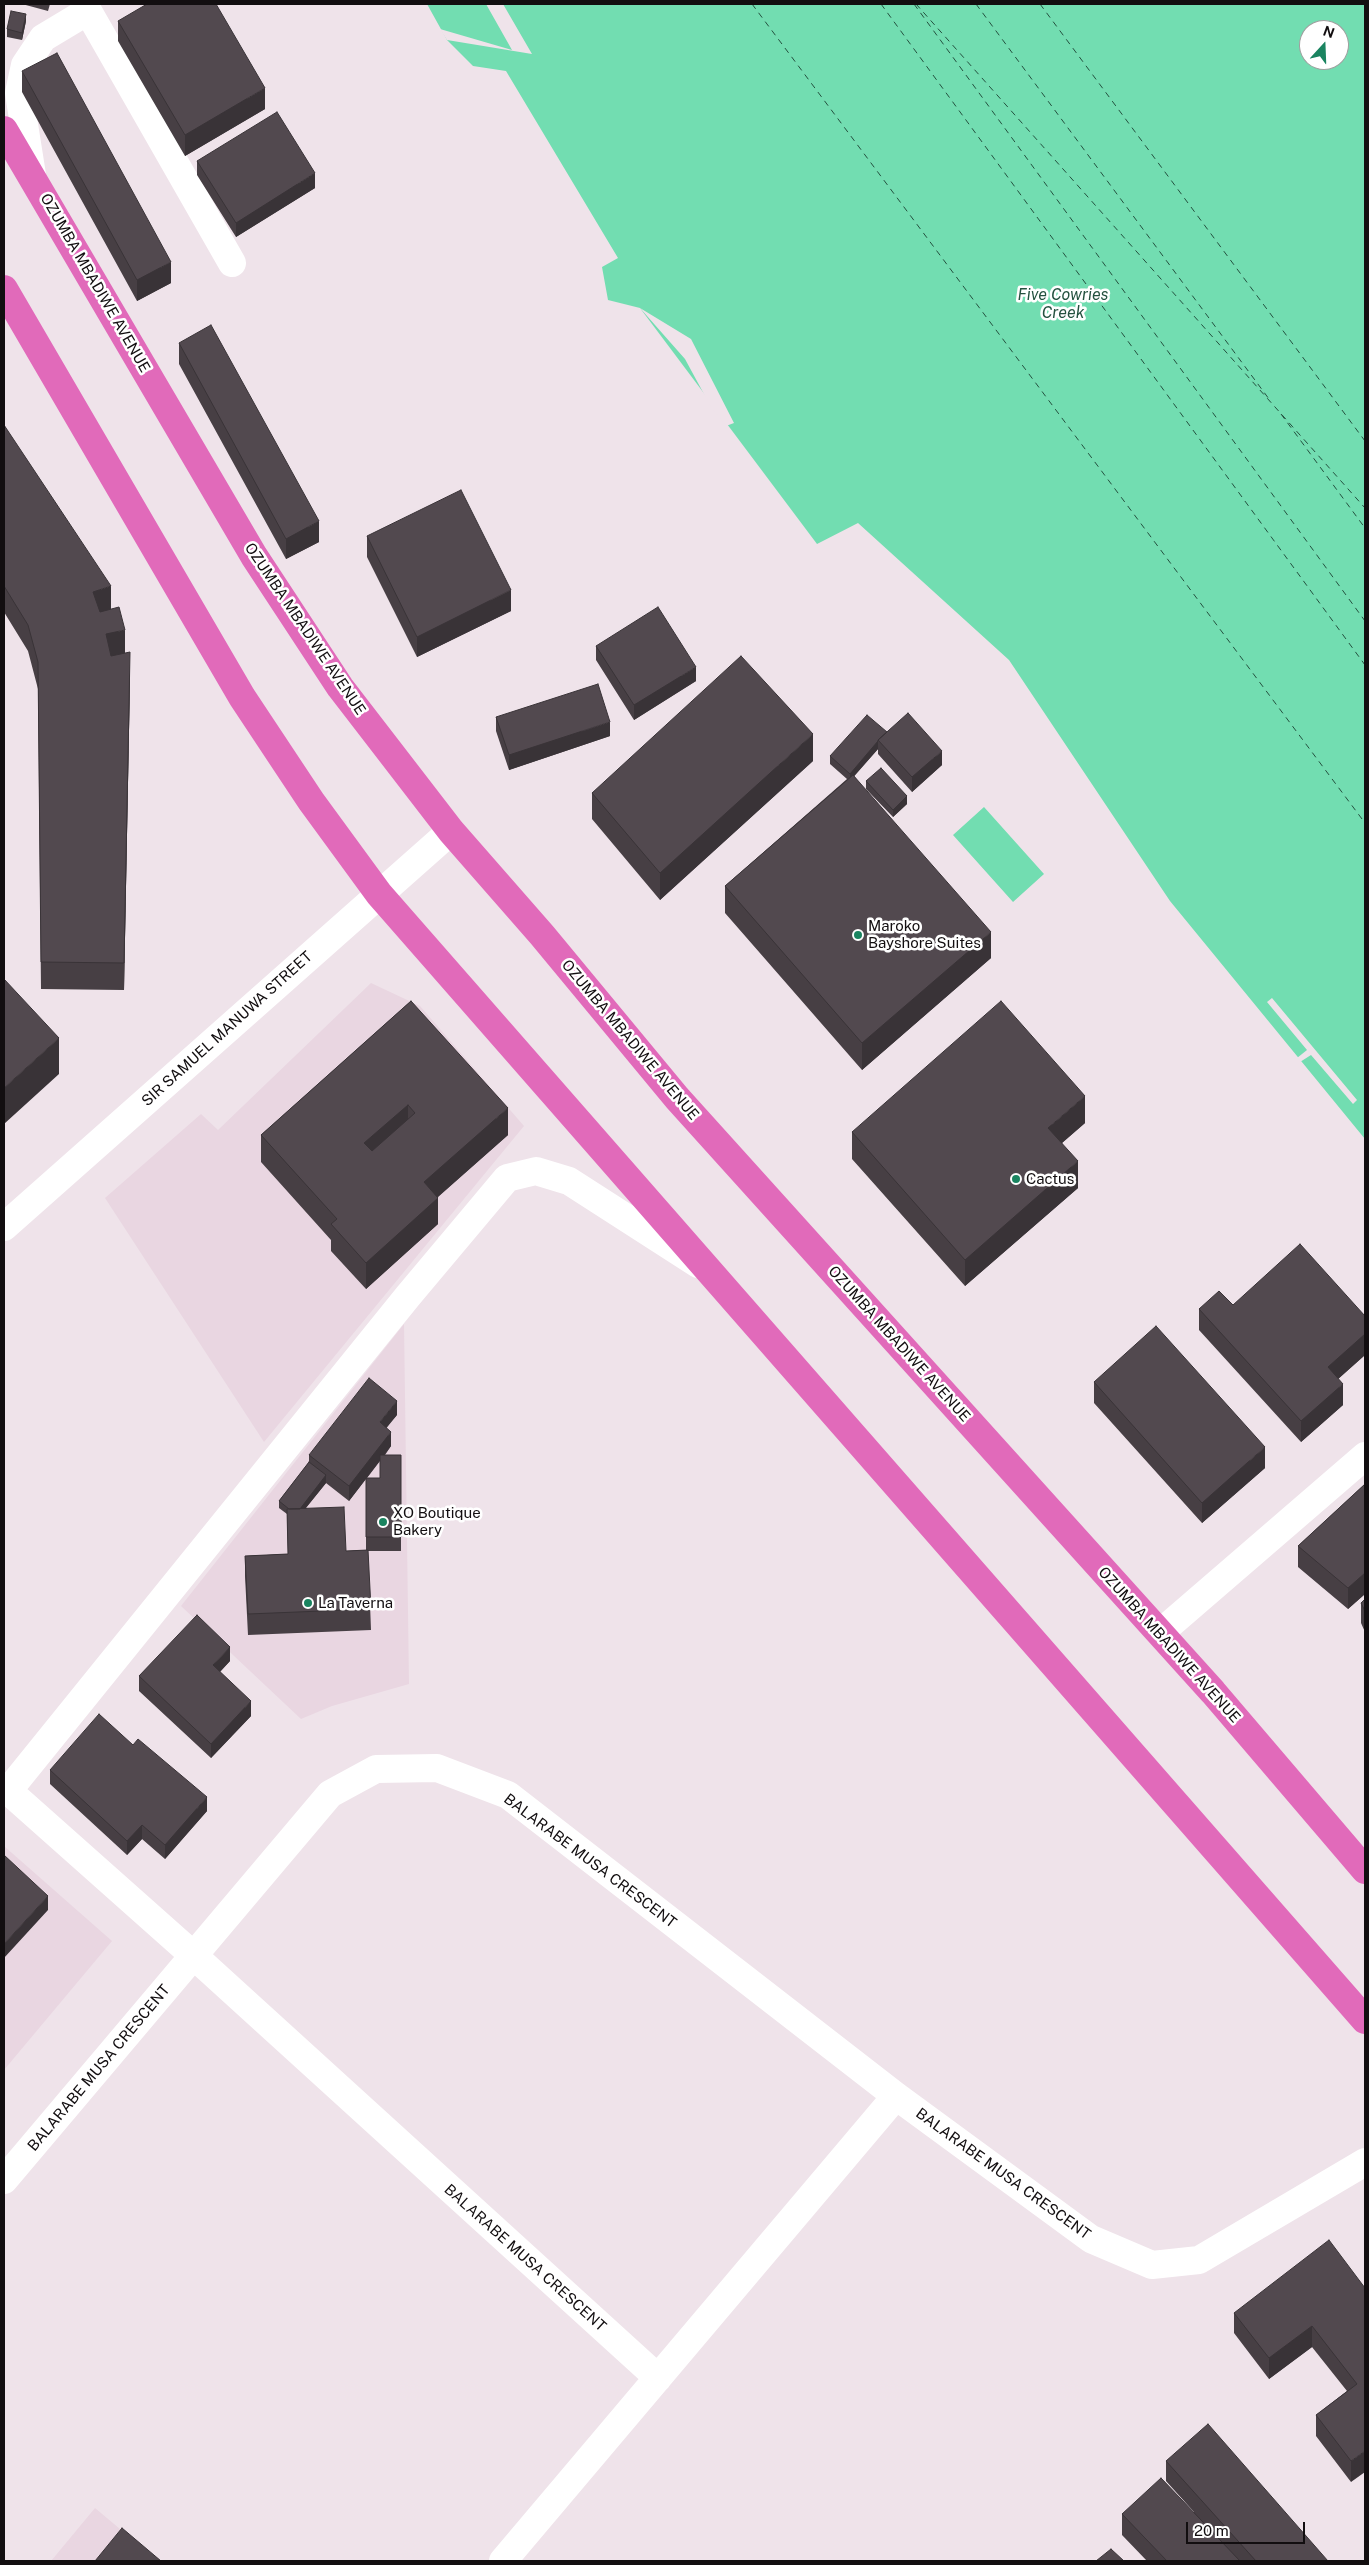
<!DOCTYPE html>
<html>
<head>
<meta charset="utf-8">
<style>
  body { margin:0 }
  #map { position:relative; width:1369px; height:2565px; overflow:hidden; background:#efe3ea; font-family:"Public Sans",sans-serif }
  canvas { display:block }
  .frame { position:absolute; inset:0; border:5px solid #120e10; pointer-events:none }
  .north { position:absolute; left:1299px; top:20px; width:50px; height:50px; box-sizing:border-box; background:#fff; border:1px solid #a09f9f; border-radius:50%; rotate:20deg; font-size:14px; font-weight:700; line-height:20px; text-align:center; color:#120e10 }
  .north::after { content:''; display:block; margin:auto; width:18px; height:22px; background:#1a8460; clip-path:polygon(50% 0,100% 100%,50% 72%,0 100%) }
  .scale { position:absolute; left:1186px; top:2522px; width:119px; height:22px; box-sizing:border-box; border:2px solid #120e10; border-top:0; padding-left:6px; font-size:15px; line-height:18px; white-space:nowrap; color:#120e10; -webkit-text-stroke:4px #fff; paint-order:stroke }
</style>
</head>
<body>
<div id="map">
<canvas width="1369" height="2565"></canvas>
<div class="frame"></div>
<div class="north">N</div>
<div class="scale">20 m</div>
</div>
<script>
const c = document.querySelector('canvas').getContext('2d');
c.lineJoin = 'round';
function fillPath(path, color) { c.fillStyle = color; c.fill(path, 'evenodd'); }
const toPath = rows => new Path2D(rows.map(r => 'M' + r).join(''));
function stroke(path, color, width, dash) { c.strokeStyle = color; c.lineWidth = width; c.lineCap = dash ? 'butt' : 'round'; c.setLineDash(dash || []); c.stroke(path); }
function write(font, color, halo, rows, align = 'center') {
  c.font = font + ' "Public Sans",sans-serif'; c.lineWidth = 5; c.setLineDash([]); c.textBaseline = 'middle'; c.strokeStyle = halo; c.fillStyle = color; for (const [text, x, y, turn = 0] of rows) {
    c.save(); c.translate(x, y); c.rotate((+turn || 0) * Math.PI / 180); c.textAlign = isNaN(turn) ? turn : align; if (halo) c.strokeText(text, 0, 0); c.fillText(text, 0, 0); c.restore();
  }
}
fillPath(toPath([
  [371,983,420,1006,524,1126,264,1442,105,1198,201,1114,218,1130],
  [404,1324,409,1684,332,1706,301,1719,181,1606],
  [4,1846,112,1941,4,2070],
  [95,2508,158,2561,51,2561]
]), '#e9d6e1');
fillPath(toPath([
  [427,4,1365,4,1365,1139,1170,901,1009,660,858,523,817,544,640,308,608,300,602,267,618,258,506,71,473,66,447,40],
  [1309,30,1339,30,1339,60,1309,60],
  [984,807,1044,874,1013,902,953,835]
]), '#72ddb1');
fillPath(toPath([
  [486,4,503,4,532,54,447,40,440,29,512,50],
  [640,308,691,339,734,423,726,426,711,407,685,359],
  [1272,998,1357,1100,1353,1104,1311,1055,1300,1062,1297,1058,1307,1050,1267,1002]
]), '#efe3ea');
stroke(toPath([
  [752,4,1365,823],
  [881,4,1365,665],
  [914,4,1365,621],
  [916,4,1365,508],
  [976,4,1269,399],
  [1040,4,1365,441],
  [1363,4,1365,6],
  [1281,414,1365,528]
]), '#24513f', 1, [6, 5]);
stroke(toPath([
  [84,4,232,263],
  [32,175,19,93,25,65,43,38,88,11],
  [4,1227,451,831],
  [1160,1633,1365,1456],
  [4,1787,193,1955,658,2378],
  [8,1791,408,1296,507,1178,536,1171,569,1181,698,1264],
  [4,2180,330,1794,376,1769,437,1768,508,1795,896,2096,1091,2239,1152,2265,1199,2260,1365,2162],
  [503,2561,896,2096]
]), '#fff', 28);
stroke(toPath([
  [4,130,254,556,340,687,451,831,542,935,677,1098,1213,1692,1365,1870],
  [4,289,242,697,311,801,379,894,1365,2020]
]), '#e16aba', 28);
fillPath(toPath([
  [22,4,50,4,48,11],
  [26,21,22,40,7,37,7,29],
  [118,21,265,109,185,156,118,41],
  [22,71,171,283,137,301,22,92],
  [197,161,315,188,236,237,197,175],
  [179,343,319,542,286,559,179,364],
  [4,425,111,609,125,653,130,679,124,990,41,989,38,689,28,651,4,612],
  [367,536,511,611,417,657,367,557],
  [596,646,696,681,634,720,596,660],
  [496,717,610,736,509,770,496,731],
  [887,732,942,765,912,792,878,754,878,749,854,776,991,958,862,1070,725,913,725,886,847,779,830,764,830,756],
  [813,761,660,900,592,819,592,793],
  [866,781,907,804,893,817,866,789],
  [411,1001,508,1135,438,1197,438,1224,366,1289,331,1251,331,1240,261,1162,261,1135],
  [1085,1123,1062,1143,1078,1188,965,1286,852,1159,852,1132],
  [1233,1305,1365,1316,1365,1355,1338,1379,1343,1405,1301,1442,1199,1330,1199,1309],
  [1094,1382,1265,1468,1202,1523,1094,1403],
  [397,1415,386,1427,391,1446,385,1455,401,1455,401,1551,368,1551,371,1630,248,1635,245,1576,245,1556,288,1554,287,1514,279,1508,279,1501,309,1462,309,1455],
  [380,1461,380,1478,367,1478],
  [366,1479,366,1550,346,1551,306,1508,326,1483,349,1501],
  [1365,1484,1365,1594,1348,1609,1298,1567,1298,1546],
  [1365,1599,1365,1632,1361,1623,1361,1603],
  [230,1661,220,1672,251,1716,211,1758,139,1691,139,1676],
  [50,1770,207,1811,165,1859,142,1839,127,1855,50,1784],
  [1365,2288,1351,2482,1316,2436,1316,2415,1347,2391,1312,2347,1269,2379,1234,2333,1234,2313],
  [1166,2461,1328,2561,1147,2561,1122,2535,1122,2514,1194,2512,1166,2481]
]), '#473f44');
fillPath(toPath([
  [26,14,26,21,22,40,22,33],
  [265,88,265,109,185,156,185,135],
  [315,173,315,188,236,237,236,223],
  [171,262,171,283,137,301,137,280],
  [319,521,319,542,286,559,286,539],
  [111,586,111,613,93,619,93,592],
  [511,590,511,611,417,657,417,637],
  [125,630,125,657,106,661,106,634],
  [130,652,130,679,124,990,124,963],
  [696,667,696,681,634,720,634,705],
  [610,722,610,736,509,770,509,755],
  [813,734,813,761,660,900,660,873],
  [878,741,878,749,850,781,850,774],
  [942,751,942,765,912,792,912,777],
  [907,796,907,804,893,817,893,810],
  [991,932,991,958,862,1070,862,1043],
  [59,1038,59,1074,4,1124,4,1088],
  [1085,1096,1085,1123,1048,1155,1048,1128],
  [408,1105,408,1131,364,1170,364,1143],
  [508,1108,508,1135,424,1209,424,1182],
  [1078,1161,1078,1188,965,1286,965,1260],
  [438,1198,438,1224,366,1289,366,1263],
  [1365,1334,1365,1355,1328,1388,1328,1367],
  [1343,1384,1343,1405,1301,1442,1301,1421],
  [397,1401,397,1415,380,1436,380,1422],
  [391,1432,391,1446,349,1501,349,1486],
  [1265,1447,1265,1468,1202,1523,1202,1503],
  [326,1475,326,1483,295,1521,295,1514],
  [1365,1573,1365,1594,1348,1609,1348,1588],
  [230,1647,230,1661,213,1679,213,1665],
  [251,1701,251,1716,211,1758,211,1744],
  [207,1797,207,1811,165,1859,165,1845],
  [142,1825,142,1839,127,1855,127,1841],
  [48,1896,48,1910,4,1958,4,1944],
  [1312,2326,1312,2347,1269,2379,1269,2358],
  [1365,2451,1365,2472,1351,2482,1351,2461]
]), '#393337');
const building = toPath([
  [147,4,216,4,265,88,185,135,118,21,147,4],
  [11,11,26,14,22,33,7,29,11,11],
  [57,53,171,262,137,280,22,71,57,53],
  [277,112,315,173,236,223,197,161,277,112],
  [211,325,319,521,286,539,179,343,211,325],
  [4,425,111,586,93,592,100,612,119,607,125,630,106,634,111,656,130,652,124,963,41,962,38,662,28,625,4,586,4,425],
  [461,490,511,590,417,637,367,536,461,490],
  [658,607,696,667,634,705,596,646,658,607],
  [741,656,813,734,660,873,592,793,741,656],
  [598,684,610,722,509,755,496,717,598,684],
  [908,713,942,751,912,777,878,740,908,713],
  [867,715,887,732,878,740,878,741,850,774,830,756,867,715],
  [881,768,907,796,893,810,866,781,881,768],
  [853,775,991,932,862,1043,725,886,853,775],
  [4,979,59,1038,4,1088,4,979],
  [411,1001,508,1108,424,1182,438,1198,366,1263,331,1224,337,1219,261,1135,411,1001],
  [408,1105,415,1113,372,1151,364,1143,408,1105],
  [1001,1001,1085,1096,1048,1128,1078,1161,965,1260,852,1132,1001,1001],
  [1300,1244,1365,1316,1365,1334,1328,1367,1343,1384,1301,1421,1199,1309,1219,1291,1233,1305,1300,1244],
  [1156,1326,1265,1447,1202,1503,1094,1382,1156,1326],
  [369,1378,397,1401,380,1422,391,1432,349,1486,309,1455,369,1378],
  [380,1455,401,1455,401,1537,366,1537,366,1478,380,1478,380,1455],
  [309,1462,326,1475,300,1509,289,1509,279,1501,309,1462],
  [1365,1484,1365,1573,1348,1588,1298,1546,1365,1484],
  [344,1507,346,1551,368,1550,371,1609,248,1614,245,1556,288,1554,287,1509,344,1507],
  [1365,1599,1365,1611,1361,1603,1365,1599],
  [197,1615,230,1647,213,1665,251,1701,211,1744,139,1676,197,1615],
  [99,1714,133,1745,138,1739,207,1797,165,1845,142,1825,127,1841,50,1770,99,1714],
  [4,1855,48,1896,4,1944,4,1855],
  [1329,2240,1365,2288,1365,2451,1351,2461,1316,2415,1357,2384,1312,2326,1269,2358,1234,2313,1329,2240],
  [1208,2424,1328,2561,1256,2561,1166,2461,1208,2424],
  [1161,2478,1240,2561,1167,2561,1122,2514,1161,2478],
  [122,2528,161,2561,95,2561,122,2528],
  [1111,2549,1124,2561,1096,2561,1111,2549]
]);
fillPath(building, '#52494f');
stroke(building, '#393337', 1);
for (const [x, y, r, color] of [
  [858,935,5,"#1a8460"],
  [1016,1179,5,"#1a8460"],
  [383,1522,5,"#1a8460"],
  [308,1603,5,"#1a8460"]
]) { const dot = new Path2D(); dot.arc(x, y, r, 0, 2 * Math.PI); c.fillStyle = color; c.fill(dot); stroke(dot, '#fff', 2); }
write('15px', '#120e10', '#fff', [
  ["OZUMBA MBADIWE AVENUE",95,283,60],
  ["OZUMBA MBADIWE AVENUE",305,629,56],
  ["SIR SAMUEL MANUWA STREET",227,1029,-42],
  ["OZUMBA MBADIWE AVENUE",630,1040,50],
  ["OZUMBA MBADIWE AVENUE",899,1344,48],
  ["OZUMBA MBADIWE AVENUE",1169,1645,48],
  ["BALARABE MUSA CRESCENT",590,1861,37],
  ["BALARABE MUSA CRESCENT",99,2068,-50],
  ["BALARABE MUSA CRESCENT",1003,2174,36],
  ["BALARABE MUSA CRESCENT",525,2258,42]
]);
write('15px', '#120e10', '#fff', [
  ["Maroko",868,926],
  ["Bayshore Suites",868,943],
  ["Cactus",1026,1179],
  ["XO Boutique",393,1513],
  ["Bakery",393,1530],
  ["La Taverna",318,1603]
], 'left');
write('italic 16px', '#24513f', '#fff', [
  ["Five Cowries",1063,295],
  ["Creek",1063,313]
]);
</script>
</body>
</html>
